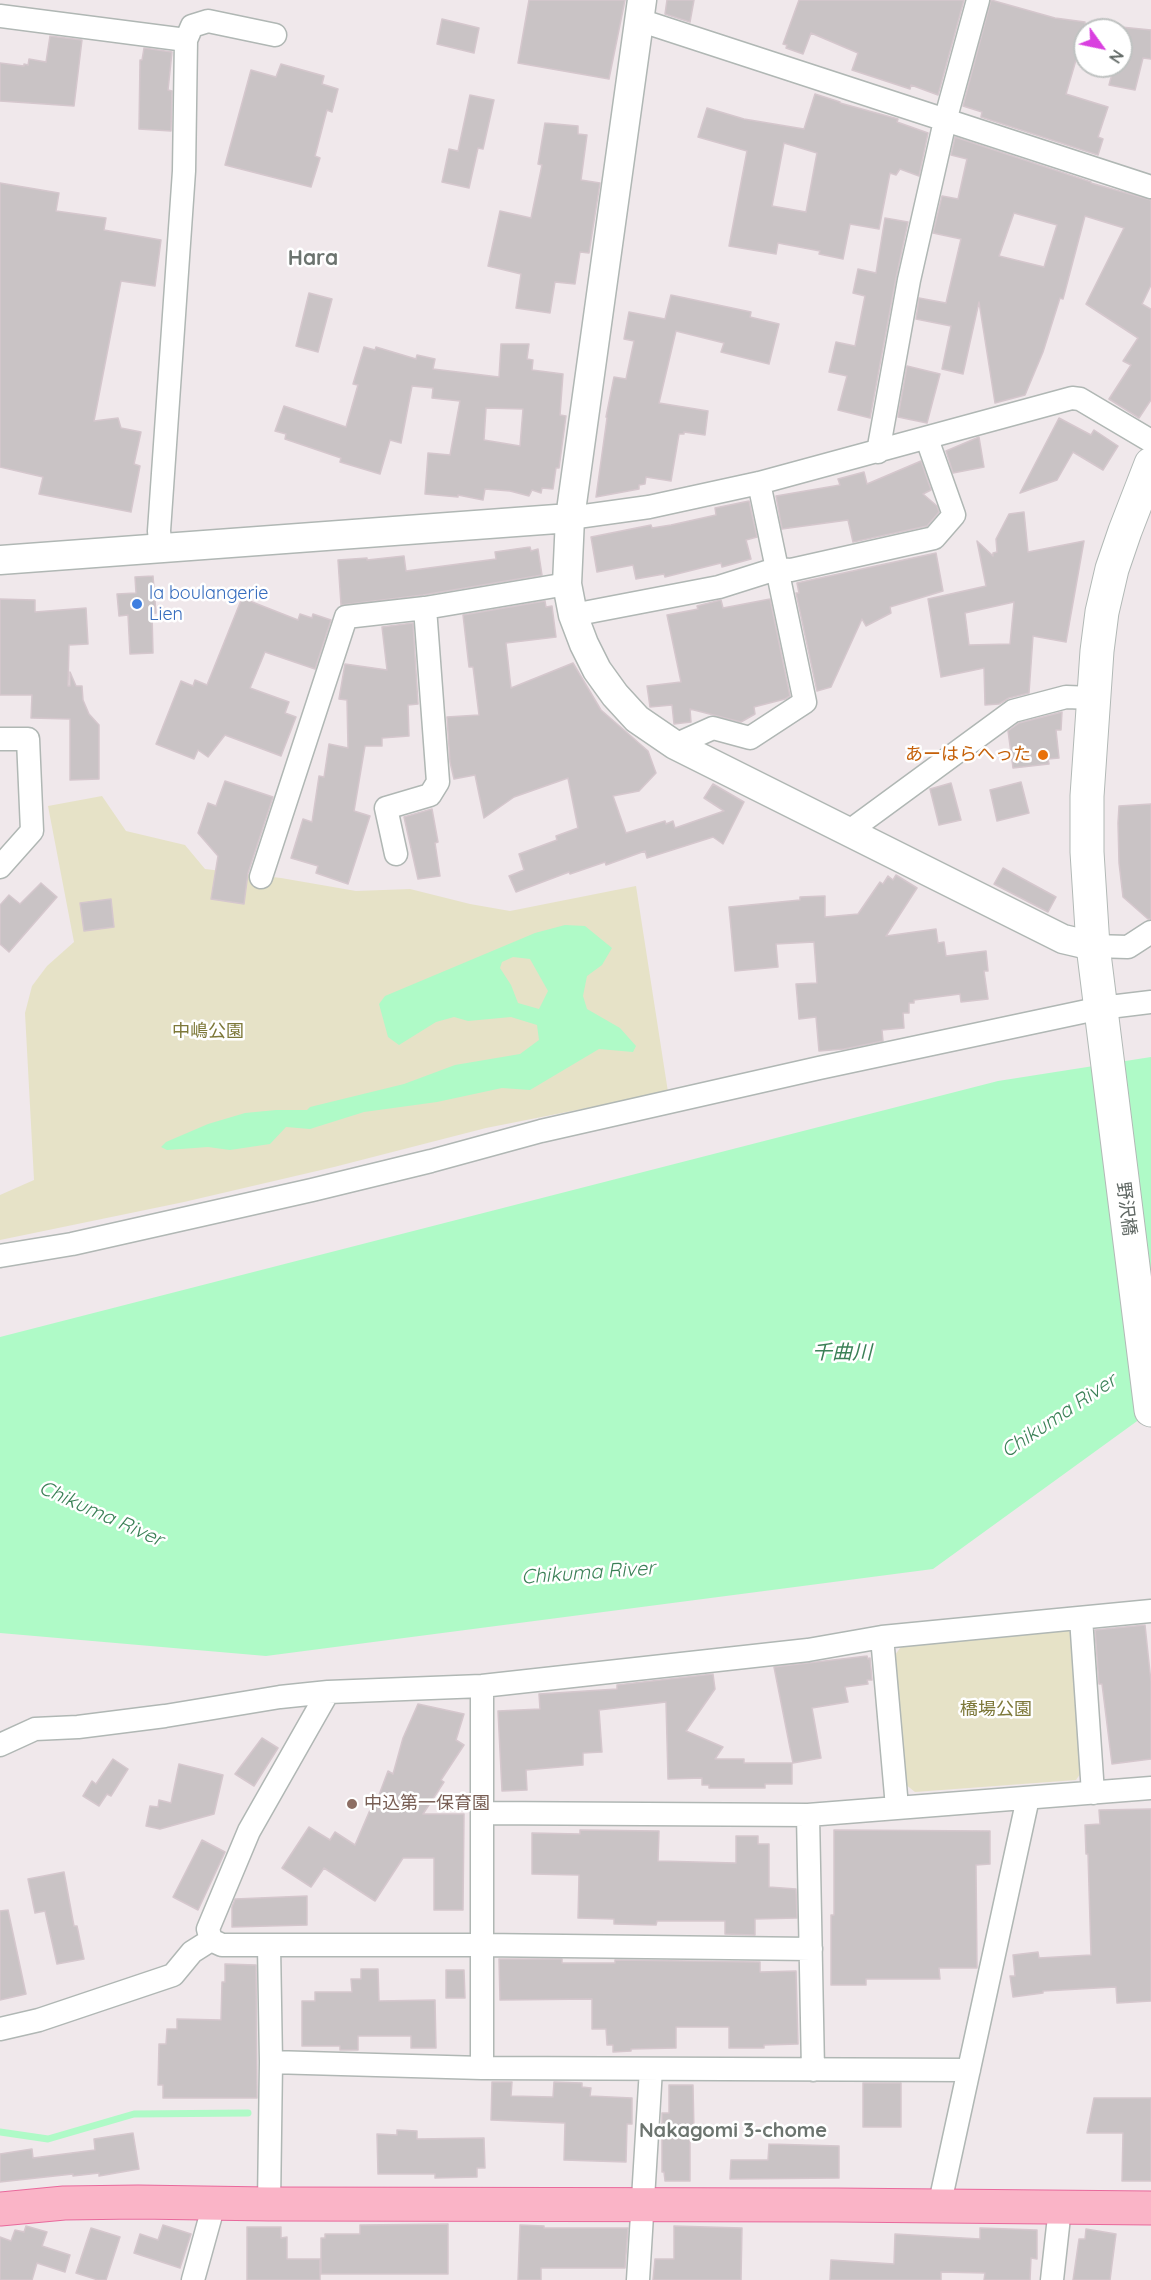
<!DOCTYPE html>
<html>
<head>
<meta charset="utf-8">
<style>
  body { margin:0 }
  #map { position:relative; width:1151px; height:2280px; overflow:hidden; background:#f0e8eb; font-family:Quicksand,sans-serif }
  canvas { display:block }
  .north { position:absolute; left:1073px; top:18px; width:60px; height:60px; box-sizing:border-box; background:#fff; border:2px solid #bfc2c1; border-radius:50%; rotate:123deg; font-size:16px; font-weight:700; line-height:24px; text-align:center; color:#5f6763 }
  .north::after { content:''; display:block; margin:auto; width:21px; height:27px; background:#d940df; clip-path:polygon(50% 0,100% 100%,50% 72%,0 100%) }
</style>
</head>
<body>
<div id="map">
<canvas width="1151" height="2280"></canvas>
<div class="north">N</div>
</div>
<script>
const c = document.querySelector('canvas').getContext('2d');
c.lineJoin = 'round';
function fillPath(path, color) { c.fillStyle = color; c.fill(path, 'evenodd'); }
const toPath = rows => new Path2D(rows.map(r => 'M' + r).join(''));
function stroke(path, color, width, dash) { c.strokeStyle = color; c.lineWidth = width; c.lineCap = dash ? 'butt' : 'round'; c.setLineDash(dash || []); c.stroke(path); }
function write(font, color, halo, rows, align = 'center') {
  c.font = font + ' Quicksand,"Noto Sans JP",sans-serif'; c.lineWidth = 5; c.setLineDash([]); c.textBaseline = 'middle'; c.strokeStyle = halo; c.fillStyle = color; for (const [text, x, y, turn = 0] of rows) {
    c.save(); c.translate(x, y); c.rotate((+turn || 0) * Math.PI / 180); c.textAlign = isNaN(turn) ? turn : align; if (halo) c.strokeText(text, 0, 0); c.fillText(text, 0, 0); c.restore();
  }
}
fillPath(toPath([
  [102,796,126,831,185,845,205,869,281,878,356,891,410,889,470,904,510,911,636,886,668,1092,486,1128,334,1167,184,1202,0,1240,0,1195,34,1180,25,1013,32,986,47,966,74,942,48,806],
  [1064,1626,1076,1639,1083,1770,1076,1780,915,1792,905,1784,892,1659,903,1644]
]), '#e6e2c7');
fillPath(toPath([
  [565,925,585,926,612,948,602,965,587,976,583,996,587,1009,620,1028,636,1046,633,1052,599,1049,530,1090,502,1088,437,1102,364,1112,310,1129,286,1127,270,1144,230,1150,208,1147,167,1150,161,1147,166,1142,208,1124,245,1113,276,1110,307,1110,310,1107,404,1084,455,1065,520,1054,539,1040,537,1025,511,1017,468,1021,454,1017,436,1022,399,1045,388,1037,379,1004,385,996,535,933],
  [513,957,530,959,548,991,539,1009,518,1003,511,985,500,968,502,962],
  [1151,1057,1151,1411,933,1569,266,1656,0,1633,0,1337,998,1081]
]), '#affac7');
stroke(toPath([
  [0,2132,48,2139,134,2114,248,2113]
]), '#affac7', 7);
const building = toPath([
  [529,0,625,0,609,79,518,63,529,0],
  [667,0,694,0,690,22,665,14,667,0],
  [799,0,964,0,938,95,911,85,910,89,852,70,858,53,811,33,803,54,786,48,787,45,783,44,799,0],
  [991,0,1055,18,1085,22,1085,51,1079,50,1066,94,1108,107,1098,137,1103,139,1098,155,981,117,982,112,963,106,991,0],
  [442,19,479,28,474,53,437,44,442,19],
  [1121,27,1151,30,1151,59,1143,58,1135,90,1109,85,1114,66,1121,66,1121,27],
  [50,36,82,40,74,106,0,101,0,63,24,66,24,64,28,65,29,59,46,62,50,36],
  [144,48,172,52,168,90,172,91,171,131,139,129,140,60,142,60,144,48],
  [281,64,324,76,322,84,338,89,332,112,327,110,315,156,320,158,311,187,225,165,251,70,276,77,281,64],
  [815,94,840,102,840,103,898,119,897,122,928,133,919,176,900,169,896,175,890,173,879,229,850,224,843,259,819,254,820,251,778,243,776,254,729,246,747,151,698,137,707,108,744,119,804,129,815,94],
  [784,143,817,153,806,212,772,206,784,143],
  [470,95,494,100,483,149,478,148,469,188,442,182,449,149,458,151,470,95],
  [545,123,578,126,578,134,587,135,581,180,600,183,589,253,580,252,575,284,555,282,550,313,516,308,521,274,488,266,500,211,531,218,542,165,538,164,545,123],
  [955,137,1091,182,1091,183,1151,200,1151,285,1142,304,1151,309,1151,400,1139,418,1109,399,1131,365,1123,361,1138,338,1086,304,1124,228,1085,216,1063,299,1060,298,1043,352,1025,395,995,403,979,302,963,374,942,369,951,326,916,319,919,298,946,303,961,239,933,233,942,196,958,199,967,159,951,155,955,137],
  [1014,213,1057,225,1044,267,999,256,1014,213],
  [0,183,59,193,56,211,106,218,104,230,161,240,155,286,121,281,94,421,118,418,121,428,141,432,134,464,140,466,131,512,39,494,43,477,0,467,0,183],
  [885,218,908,222,896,278,870,418,838,410,847,376,829,372,836,342,855,346,865,296,853,293,858,269,876,273,885,218],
  [309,293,332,299,318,352,296,346,309,293],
  [671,295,751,312,750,317,779,324,769,364,721,352,724,343,676,331,659,403,708,411,705,435,684,432,684,434,679,434,671,481,646,477,645,484,639,485,639,489,596,497,607,418,606,417,614,377,626,379,634,341,624,339,629,312,665,319,671,295],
  [501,344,529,344,527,359,533,360,532,370,563,374,560,415,566,416,559,468,556,468,553,489,542,488,541,493,532,490,529,496,510,491,485,489,483,500,458,495,458,497,425,494,428,453,450,455,460,401,432,398,433,388,412,386,401,443,390,440,380,474,340,462,341,458,285,439,286,434,275,431,284,406,346,427,358,385,353,384,364,347,375,350,376,347,416,359,417,355,435,359,433,369,499,377,501,344],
  [486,408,523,409,520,446,484,440,486,408],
  [907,366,940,374,927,423,898,417,907,366],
  [1059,418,1091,435,1094,430,1118,446,1103,470,1073,452,1057,480,1020,493,1059,418],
  [979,437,984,467,953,473,946,451,979,437],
  [921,461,931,490,923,494,937,506,939,512,927,526,853,542,848,520,782,529,776,496,840,485,838,479,864,472,867,484,921,461],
  [749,501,757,537,746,540,751,559,722,567,721,563,665,577,664,574,636,579,633,565,597,572,591,537,651,525,652,528,671,525,716,515,715,508,749,501],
  [1024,512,1028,552,1084,541,1066,642,1033,636,1029,693,1009,698,999,704,985,705,984,668,941,677,928,599,986,586,977,541,993,556,993,553,997,552,996,539,1009,514,1024,512],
  [1014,602,1010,644,969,645,965,613,1014,602],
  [530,547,531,551,538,549,542,575,423,595,341,605,338,560,367,558,367,560,404,556,406,571,496,559,495,552,530,547],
  [936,553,943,591,890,607,891,613,866,626,862,619,831,687,817,691,796,593,799,593,797,583,936,553],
  [153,576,156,613,152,614,153,653,130,654,128,615,119,616,117,594,136,593,135,577,153,576],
  [242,598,298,620,300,614,312,618,313,614,331,620,315,669,265,652,250,688,289,702,285,713,296,717,281,756,225,735,208,757,198,750,194,759,156,744,181,681,193,686,195,680,207,685,242,598],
  [0,599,35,600,35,612,86,608,88,644,69,645,68,686,70,686,70,672,76,686,82,686,83,700,89,714,99,725,99,779,70,780,70,719,31,718,32,695,0,695,0,599],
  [770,599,790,696,785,699,754,707,755,714,741,722,690,709,691,722,674,724,672,705,650,707,647,686,681,682,667,615,698,609,697,606,721,600,723,608,770,599],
  [545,601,546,607,552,606,556,637,506,643,511,688,573,663,601,710,648,751,656,773,639,791,613,796,626,833,665,821,666,824,673,821,675,828,724,811,704,798,713,784,744,802,723,844,713,837,647,858,645,851,606,865,605,862,570,874,569,872,516,892,509,876,524,870,519,854,557,840,556,836,578,828,568,778,514,797,484,818,475,775,454,779,450,762,447,717,479,715,473,667,469,667,463,615,545,601],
  [413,623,418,704,408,705,409,736,382,738,382,746,365,746,354,811,370,816,348,884,316,873,318,866,291,858,303,819,312,822,319,776,324,777,329,744,348,748,347,700,339,699,345,664,387,670,382,627,413,623],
  [1062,712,1061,730,1056,730,1059,758,1048,759,1049,764,1013,768,1008,731,1019,723,1062,712],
  [225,781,273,797,248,873,244,904,211,899,218,856,198,833,208,803,216,806,225,781],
  [1021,782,1029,813,997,821,990,790,1021,782],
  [951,783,961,820,939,825,930,789,951,783],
  [1151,804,1151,919,1148,919,1123,897,1119,863,1118,823,1119,806,1151,804],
  [432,809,438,842,435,843,440,876,418,879,404,817,432,809],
  [1003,868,1056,897,1048,912,994,884,1003,868],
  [896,875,917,888,886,936,936,929,938,943,944,942,946,956,986,951,988,971,984,971,988,999,961,1002,960,994,914,1000,914,1003,909,1003,909,1013,903,1013,904,1028,882,1030,883,1041,844,1049,819,1051,816,1017,799,1019,796,984,817,983,814,942,776,944,778,967,735,971,729,907,800,900,800,897,825,896,825,917,858,914,880,882,883,884,888,876,893,880,896,875],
  [41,883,57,897,9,952,0,944,0,905,9,895,20,904,41,883],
  [111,899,114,927,84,931,80,903,111,899],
  [1145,1625,1151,1682,1151,1759,1112,1764,1102,1684,1099,1684,1095,1630,1145,1625],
  [867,1656,868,1659,870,1658,872,1680,867,1680,868,1684,845,1687,848,1702,812,1708,821,1758,793,1763,774,1667,867,1656],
  [713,1674,715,1689,686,1731,723,1747,715,1759,744,1759,744,1763,792,1763,792,1784,765,1784,765,1788,709,1788,709,1785,702,1785,702,1778,668,1779,666,1702,599,1710,602,1752,583,1753,583,1765,526,1770,527,1790,502,1791,498,1711,540,1709,539,1694,617,1689,617,1685,713,1674],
  [418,1704,464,1714,456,1740,464,1745,441,1780,444,1782,423,1814,464,1814,463,1910,434,1910,434,1858,403,1858,375,1901,324,1868,311,1887,282,1868,309,1827,330,1840,335,1832,355,1845,370,1810,373,1811,388,1771,393,1774,403,1738,418,1704],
  [262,1738,278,1748,254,1786,235,1774,262,1738],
  [113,1759,128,1769,111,1796,107,1794,99,1806,83,1796,92,1781,96,1784,113,1759],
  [179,1764,223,1775,214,1814,160,1829,146,1826,150,1806,158,1807,159,1800,171,1803,179,1764],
  [1151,1809,1151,2001,1117,2003,1116,1987,1043,1991,1043,1993,1013,1997,1010,1976,1015,1976,1013,1955,1038,1952,1039,1958,1091,1955,1088,1854,1086,1854,1085,1825,1100,1824,1099,1810,1151,1809],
  [580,1830,659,1831,658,1861,736,1863,736,1836,758,1836,758,1844,769,1844,769,1887,796,1889,797,1918,755,1919,755,1935,725,1934,725,1921,657,1921,656,1925,614,1924,614,1919,578,1918,579,1875,532,1874,532,1833,580,1834,580,1830],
  [834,1830,990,1831,990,1864,976,1865,977,1968,939,1968,940,1979,866,1979,866,1985,831,1985,831,1915,834,1915,834,1830],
  [202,1840,225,1852,198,1910,173,1897,202,1840],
  [64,1872,74,1926,77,1926,84,1959,57,1964,45,1911,35,1913,28,1879,64,1872],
  [307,1896,307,1925,232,1927,232,1907,235,1899,307,1896],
  [8,1910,26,1994,0,2000,0,1911,8,1910],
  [499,1959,562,1959,562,1963,615,1963,615,1960,760,1962,760,1972,796,1971,798,2044,764,2045,764,2048,729,2048,729,2027,676,2027,676,2048,631,2049,631,2051,613,2052,613,2045,607,2045,606,2029,592,2029,592,1999,500,2000,499,1959],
  [225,1964,256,1965,257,2098,163,2098,163,2085,158,2085,159,2044,166,2044,167,2029,177,2029,177,2019,221,2020,222,1982,225,1982,225,1964],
  [361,1969,378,1969,379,2001,435,2000,436,2048,411,2048,411,2036,358,2036,358,2050,340,2050,340,2046,302,2046,302,2001,315,2001,315,1992,352,1992,351,1979,361,1979,361,1969],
  [446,1970,464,1970,465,1998,446,1998,446,1970],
  [492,2082,512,2082,511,2096,553,2097,554,2082,582,2083,582,2087,591,2088,590,2096,632,2098,632,2124,627,2124,626,2162,564,2160,565,2123,491,2120,492,2082],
  [863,2083,901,2083,901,2127,863,2127,863,2083],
  [669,2085,693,2085,694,2132,690,2132,690,2181,665,2181,664,2172,662,2172,662,2113,669,2113,669,2085],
  [1094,2098,1151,2098,1151,2181,1122,2181,1123,2133,1087,2133,1094,2098],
  [397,2130,417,2131,417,2139,484,2138,485,2168,477,2168,477,2177,435,2178,435,2174,378,2174,377,2134,397,2135,397,2130],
  [133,2133,139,2169,99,2176,99,2173,73,2176,73,2174,0,2182,0,2154,32,2149,33,2158,95,2150,94,2139,133,2133],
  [769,2144,839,2146,839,2178,730,2179,731,2160,768,2160,769,2144],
  [448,2224,448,2274,321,2274,321,2238,325,2238,325,2234,360,2234,360,2225,448,2224],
  [163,2225,191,2234,180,2268,134,2253,140,2234,158,2240,163,2225],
  [520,2225,544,2226,544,2228,628,2228,625,2268,541,2268,541,2280,518,2280,520,2225],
  [26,2226,47,2232,42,2246,70,2255,65,2272,37,2263,32,2280,0,2280,0,2237,11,2241,15,2230,24,2232,26,2226],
  [674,2226,742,2228,741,2280,653,2280,655,2259,674,2259,674,2226],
  [247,2227,281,2227,281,2238,287,2237,287,2259,320,2259,320,2280,247,2280,247,2227],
  [91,2228,120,2237,106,2280,98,2280,76,2273,91,2228],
  [980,2228,1037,2230,1037,2259,1031,2258,1030,2280,984,2280,985,2273,941,2272,941,2280,830,2280,831,2260,894,2264,895,2234,980,2239,980,2228],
  [1086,2229,1116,2234,1110,2280,1073,2280,1079,2239,1085,2239,1086,2229]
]);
fillPath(building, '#c9c3c5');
stroke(building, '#d5c7cd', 1.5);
const minor = toPath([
  [0,16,186,40,192,26,208,21,275,35],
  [639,20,1151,187],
  [878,452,909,280,945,121,978,0],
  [570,518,649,507,759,483,1072,398,1080,399,1151,441],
  [161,550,159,531,184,171,186,40],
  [573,615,719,587,776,569,791,570,934,538,954,515,927,439],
  [0,739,28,739,32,831,0,867],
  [675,745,713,728,750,738,805,702,759,483],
  [848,832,1013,711,1066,697,1093,698],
  [396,854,386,808,430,795,438,782,425,608],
  [261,877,346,617,425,608,567,584],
  [1093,946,1128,947,1151,932],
  [0,1256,72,1244,312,1190,431,1161,541,1131,819,1068,1101,1008,1151,1002],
  [1081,1618,1093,1793],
  [882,1637,897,1807],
  [0,1745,35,1729,78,1727,165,1716,280,1697,328,1692],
  [482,1813,808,1815,1151,1788],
  [808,1815,813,2070],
  [811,1949,482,1945,222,1945,211,1940,208,1929,249,1831,328,1692,482,1686,808,1650,882,1637,1151,1611],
  [0,2029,39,2020,173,1975,192,1952,211,1940],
  [271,2062,482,2068,969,2070],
  [482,2068,482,1686],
  [269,2204,271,2062,269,1946],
  [939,2207,1028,1798],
  [193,2280,214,2204],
  [638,2280,651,2069],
  [1052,2280,1060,2208]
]);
const tertiary = toPath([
  [642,0,570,518,567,584,573,615,584,644,597,670,615,695,637,719,675,745,1063,939,1093,946],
  [0,560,570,518]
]);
const secondary = toPath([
  [1151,464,1125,531,1112,569,1102,612,1097,651,1087,796,1087,852,1093,946,1151,1410]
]);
const primary = toPath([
  [0,2209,64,2203,138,2202,269,2204,837,2205,1151,2208]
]);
stroke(minor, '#b0b7b4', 25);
stroke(tertiary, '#b0b7b4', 31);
stroke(secondary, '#b2b9b6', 35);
stroke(primary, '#e9699c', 35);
stroke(minor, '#fff', 22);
stroke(tertiary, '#fff', 28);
stroke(secondary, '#fff', 33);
stroke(primary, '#fab4c7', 33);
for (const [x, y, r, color] of [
  [137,604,6,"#3f7fe0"],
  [1043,755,6,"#e8710a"],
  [352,1804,6,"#8d6e63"]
]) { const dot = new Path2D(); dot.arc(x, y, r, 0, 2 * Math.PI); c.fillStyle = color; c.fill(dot); stroke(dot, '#fff', 2); }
write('18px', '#366cbe', '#fff', [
  ["la boulangerie",149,594],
  ["Lien",149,615]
], 'left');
write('18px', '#c56008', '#fff', [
  ["あーはらへった",1031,755]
], 'right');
write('18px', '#7d7839', '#fff', [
  ["中嶋公園",208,1032],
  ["橋場公園",996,1710]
]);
write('18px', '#5f6763', '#fff', [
  ["野沢橋",1126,1209,83]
]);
write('18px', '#785e54', '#fff', [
  ["中込第一保育園",364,1804]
], 'left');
write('italic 20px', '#3b8157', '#fff', [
  ["千曲川",842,1353],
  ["Chikuma River",1059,1416,-34],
  ["Chikuma River",101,1514,24],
  ["Chikuma River",588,1573,-4]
]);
write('bold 20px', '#6c746f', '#fff', [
  ["Nakagomi 3-chome",733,2131]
]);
write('bold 21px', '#6c746f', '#fff', [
  ["Hara",313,259]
]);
</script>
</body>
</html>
